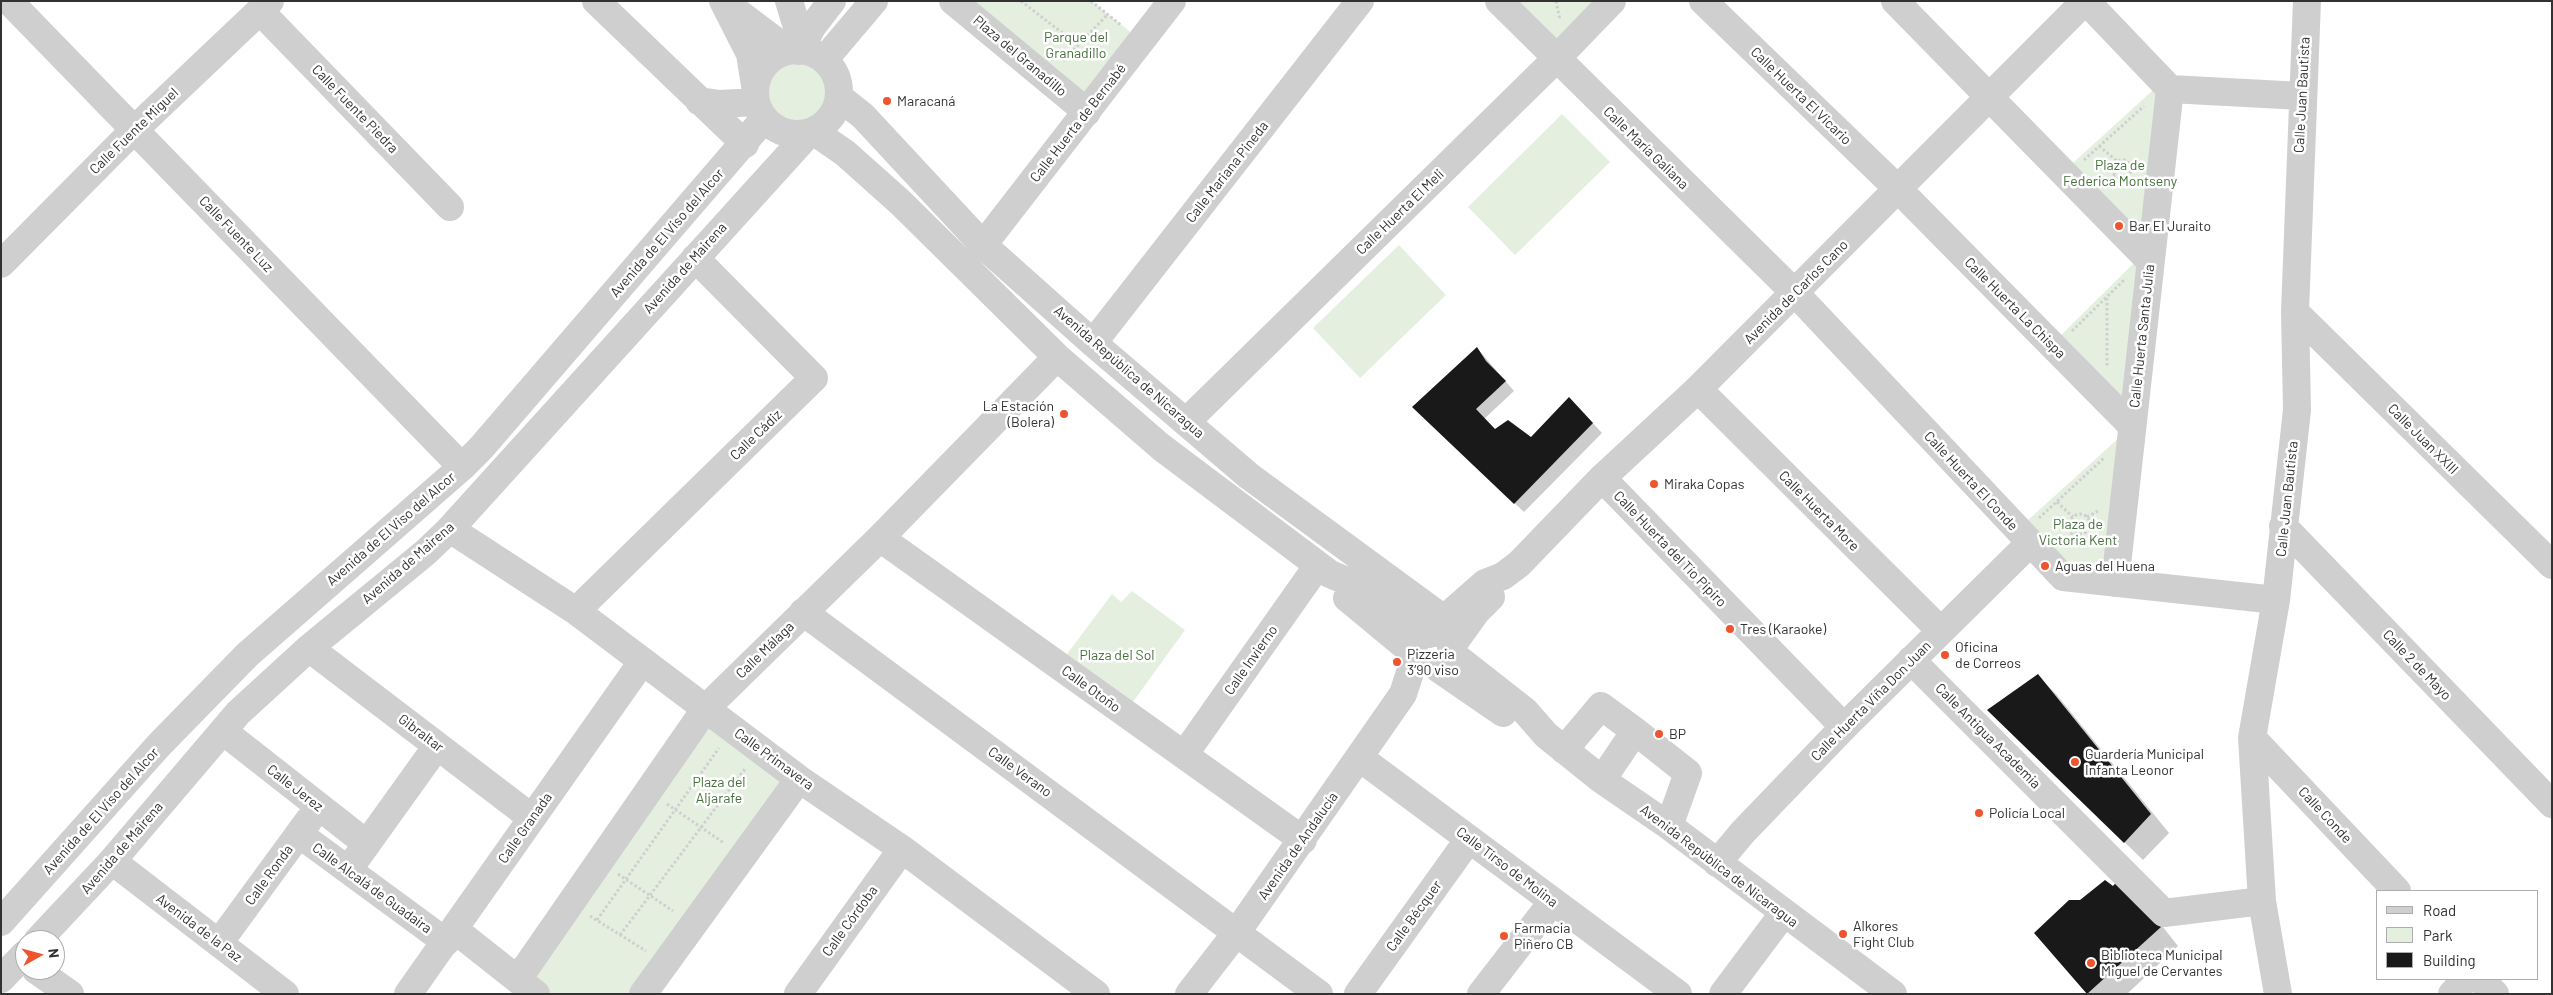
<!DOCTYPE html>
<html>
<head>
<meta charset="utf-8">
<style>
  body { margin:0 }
  #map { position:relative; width:2553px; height:995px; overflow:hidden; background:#fff; font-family:Barlow,sans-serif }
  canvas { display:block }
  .frame { position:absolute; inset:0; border:2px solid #323232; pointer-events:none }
  .legend { position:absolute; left:2376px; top:890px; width:162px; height:90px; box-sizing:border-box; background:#fff; border:1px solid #adadad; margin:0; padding:6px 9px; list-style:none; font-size:15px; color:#323232 }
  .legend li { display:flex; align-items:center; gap:10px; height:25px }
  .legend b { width:25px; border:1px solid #adadad }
  .north { position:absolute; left:15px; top:930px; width:50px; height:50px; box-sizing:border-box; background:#fff; border:1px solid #adadad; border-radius:50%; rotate:83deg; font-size:14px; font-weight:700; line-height:20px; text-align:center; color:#323232 }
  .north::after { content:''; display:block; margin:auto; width:18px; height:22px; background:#ee552e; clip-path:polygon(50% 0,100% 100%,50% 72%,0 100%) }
</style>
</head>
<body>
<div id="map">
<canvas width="2553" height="995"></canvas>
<div class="frame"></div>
<ul class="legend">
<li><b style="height:6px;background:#cfcfcf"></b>Road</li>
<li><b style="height:14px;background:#e4efe0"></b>Park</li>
<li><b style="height:14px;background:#191919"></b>Building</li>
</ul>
<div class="north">N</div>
</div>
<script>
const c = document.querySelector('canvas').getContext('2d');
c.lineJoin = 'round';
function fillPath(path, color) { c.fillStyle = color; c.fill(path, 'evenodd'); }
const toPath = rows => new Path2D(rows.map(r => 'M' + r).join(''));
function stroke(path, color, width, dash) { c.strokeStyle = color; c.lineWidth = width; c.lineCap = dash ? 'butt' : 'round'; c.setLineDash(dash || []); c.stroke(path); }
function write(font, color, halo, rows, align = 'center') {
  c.font = font + ' Barlow,sans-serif'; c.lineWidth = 5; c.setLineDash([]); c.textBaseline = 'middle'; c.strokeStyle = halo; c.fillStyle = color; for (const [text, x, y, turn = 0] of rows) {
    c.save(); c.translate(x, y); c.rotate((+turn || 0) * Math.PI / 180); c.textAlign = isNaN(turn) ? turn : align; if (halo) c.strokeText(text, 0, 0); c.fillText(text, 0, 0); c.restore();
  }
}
fillPath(toPath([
  [947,1,1091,1,1142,41,1087,112],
  [1499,1,1612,1,1556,59],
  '763 92a35 35 0 1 1 70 0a35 35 0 1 1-70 0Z',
  [2163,81,2170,89,2115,583,2063,577,2017,530,2132,426,2051,345,2143,254,2063,172],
  [1562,114,1610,162,1515,255,1468,207],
  [1399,245,1446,295,1360,378,1313,328],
  [1132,591,1185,630,1125,713,1058,666,1112,594,1121,602],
  [706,708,799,779,643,994,536,994,518,979]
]), '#e4efe0');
fillPath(toPath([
  [1477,348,1514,391,1484,419,1495,430,1531,439,1579,408,1602,433,1524,512,1422,416],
  [2038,676,2056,694,2169,833,2143,860,2007,728],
  [2113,888,2139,897,2178,946,2127,994,2089,994,2035,933,2081,901]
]), '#0003');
fillPath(toPath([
  [1477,347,1486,361,1506,381,1476,409,1495,429,1508,420,1531,437,1569,397,1593,423,1514,504,1412,407],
  [2038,674,2151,814,2124,843,1987,710],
  [2121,877,2161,927,2087,994,2034,933,2069,900,2080,900,2105,880,2113,886]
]), '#191919');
stroke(toPath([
  [1021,1,1078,45],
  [1091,1,1122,26],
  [1556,1,1560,20],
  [1063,61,1108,14],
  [2099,146,2118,162],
  '2113 169a9 9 0 1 1 18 0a9 9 0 1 1-18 0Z',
  [2084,160,2144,106],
  [2106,183,2115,175],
  [2107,298,2107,366],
  [2072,331,2125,279],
  [2057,502,2073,517],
  '2070 524a10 10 0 1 1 20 0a10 10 0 1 1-20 0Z',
  [2087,517,2098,511],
  [2039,518,2104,458],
  [2064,542,2074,531],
  [667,804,724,843],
  [618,874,673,911],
  [590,916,646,951],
  [597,920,719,748],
  [620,935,745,769]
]), '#cfcfcf', 3, [2.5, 2.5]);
stroke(toPath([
  [9,1,462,467],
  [596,1,745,144],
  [723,1,750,54,755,85],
  [789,1,797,27,799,51],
  [953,1,1087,112],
  [1499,1,1795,293,2063,577,2276,600],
  [1703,1,1899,190,2132,426],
  [1895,1,2150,261],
  [2086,1,2170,89,2302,96],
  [732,8,789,51],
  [260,11,450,207],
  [800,50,812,27,832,1],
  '755 92a42 42 0 1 1 84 0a42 42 0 1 1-84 0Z',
  [824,60,874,1],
  [839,97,863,116,983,245,1093,343,1249,476,1444,619],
  [699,101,720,104,756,102],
  [813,131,845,153,901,203,1057,357,1161,447,1330,574,1354,584,1429,634],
  [983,245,1172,1],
  [1,264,135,129,270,1],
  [2295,312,2552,565],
  [1093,343,1360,1],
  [1698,389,1941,631],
  [1186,422,1556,59,1612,1],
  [1602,478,1844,727],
  [2283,526,2552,804],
  [450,529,576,611,799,779,902,849,1096,994],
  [880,538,1303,840],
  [2115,583,2170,89],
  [1347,598,1405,646,1414,651],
  [576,611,814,378,695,258],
  [803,612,1319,994],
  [1434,633,1444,619,1485,583,1503,576,1519,564,1602,478,1698,389,2085,1],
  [1451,647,1476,612,1491,597],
  [309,648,532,818],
  [1451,653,1525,711,1546,735,1602,780,1669,826,1893,994],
  [1911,660,2164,913,2262,901],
  [1439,669,1503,713],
  [223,731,367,844],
  [2252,738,2397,891],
  [1564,750,1601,706,1635,731,1688,773,1669,826],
  [1184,755,1318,565],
  [1360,758,1678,994],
  [1602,780,1635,731],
  [299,834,446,942],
  [356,859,437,746],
  [112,861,285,994],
  [1717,863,1743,832,1844,727,2030,543],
  [1,922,159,745,247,655,462,467,481,448,764,119],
  [455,930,536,994],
  [38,940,112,861,238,713,309,648,426,552,450,529,810,132],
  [219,943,309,820],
  [36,970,70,994],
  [1,979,25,954],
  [518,979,706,708,880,538,1057,357],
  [2480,979,2495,994],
  [408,994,642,662],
  [643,994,799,779],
  [798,994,902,849],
  [1189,994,1237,932,1403,694,1415,657],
  [1358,994,1469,839],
  [1481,994,1553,901],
  [1723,994,1783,914],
  [2278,994,2262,901,2252,738,2276,600,2297,410,2295,312,2307,1],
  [2452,994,2466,979]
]), '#cfcfcf', 28);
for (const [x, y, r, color] of [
  [887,101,5,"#ee552e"],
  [2119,226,5,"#ee552e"],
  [1064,414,5,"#ee552e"],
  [1654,484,5,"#ee552e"],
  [2045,566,5,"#ee552e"],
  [1730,629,5,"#ee552e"],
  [1945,655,5,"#ee552e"],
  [1397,662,5,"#ee552e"],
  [1659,734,5,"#ee552e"],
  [2075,762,5,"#ee552e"],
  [1979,813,5,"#ee552e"],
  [1843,934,5,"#ee552e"],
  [1504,936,5,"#ee552e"],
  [2091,963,5,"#ee552e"]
]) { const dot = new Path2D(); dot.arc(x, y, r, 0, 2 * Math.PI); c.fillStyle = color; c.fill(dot); stroke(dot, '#fff', 2); }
write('14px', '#46713c', '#fff', [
  ["Parque del",1076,37],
  ["Granadillo",1076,53],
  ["Plaza de",2120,165],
  ["Federica Montseny",2120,181],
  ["Plaza de",2078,524],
  ["Victoria Kent",2078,540],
  ["Plaza del Sol",1117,655],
  ["Plaza del",719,782],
  ["Aljarafe",719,798]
]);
write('14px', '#323232', '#fff', [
  ["Plaza del Granadillo",1020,56,40],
  ["Calle Juan Bautista",2302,95,-87],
  ["Calle Huerta El Vicario",1801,96,44],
  ["Calle Fuente Piedra",355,109,46],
  ["Calle Huerta de Bernabé",1078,123,-52],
  ["Calle Fuente Miguel",134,131,-44],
  ["Calle María Galiana",1646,148,44],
  ["Calle Mariana Pineda",1227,172,-52],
  ["Calle Huerta El Meli",1400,212,-44],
  ["Avenida de El Viso del Alcor",667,233,-49],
  ["Calle Fuente Luz",236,234,46],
  ["Avenida de Mairena",685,268,-48],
  ["Avenida de Carlos Cano",1796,292,-45],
  ["Calle Huerta La Chispa",2015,308,45],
  ["Calle Huerta Santa Julia",2142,336,-84],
  ["Avenida República de Nicaragua",1129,372,41],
  ["Calle Cádiz",756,435,-44],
  ["Calle Juan XXIII",2423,439,45],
  ["Calle Huerta El Conde",1971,481,47],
  ["Calle Juan Bautista",2287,499,-84],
  ["Calle Huerta More",1819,511,45],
  ["Avenida de El Viso del Alcor",391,529,-41],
  ["Calle Huerta del Tío Pipiro",1670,549,46],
  ["Avenida de Mairena",408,563,-41],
  ["Calle Málaga",765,650,-44],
  ["Calle Invierno",1251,660,-55],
  ["Calle 2 de Mayo",2417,665,46],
  ["Calle Otoño",1091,689,36],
  ["Calle Huerta Viña Don Juan",1871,701,-45],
  ["Gibraltar",421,733,37],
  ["Calle Antigua Academia",1988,736,45],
  ["Calle Primavera",774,759,36],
  ["Calle Verano",1020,772,36],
  ["Calle Jerez",295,788,38],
  ["Avenida de El Viso del Alcor",101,811,-48],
  ["Calle Conde",2325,815,47],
  ["Calle Granada",525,828,-55],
  ["Avenida de Andalucía",1298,846,-55],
  ["Avenida de Mairena",122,848,-49],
  ["Avenida República de Nicaragua",1719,866,37],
  ["Calle Tirso de Molina",1507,867,37],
  ["Calle Ronda",269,875,-54],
  ["Calle Alcalá de Guadaira",372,888,36],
  ["Calle Bécquer",1414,916,-54],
  ["Calle Córdoba",850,921,-54],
  ["Avenida de la Paz",199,928,37]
]);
write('14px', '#323232', '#fff', [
  ["Maracaná",897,101],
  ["Bar El Juraito",2129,226],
  ["La Estación",1054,406,"right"],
  ["(Bolera)",1054,422,"right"],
  ["Miraka Copas",1664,484],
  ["Aguas del Huena",2055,566],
  ["Tres (Karaoke)",1740,629],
  ["Oficina",1955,647],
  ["de Correos",1955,663],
  ["Pizzeria",1407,654],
  ["3’90 viso",1407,670],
  ["BP",1669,734],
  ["Guardería Municipal",2085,754],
  ["Infanta Leonor",2085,770],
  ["Policía Local",1989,813],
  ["Alkores",1853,926],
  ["Fight Club",1853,942],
  ["Farmacia",1514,928],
  ["Piñero CB",1514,944],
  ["Biblioteca Municipal",2101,955],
  ["Miguel de Cervantes",2101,971]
], 'left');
</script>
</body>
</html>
